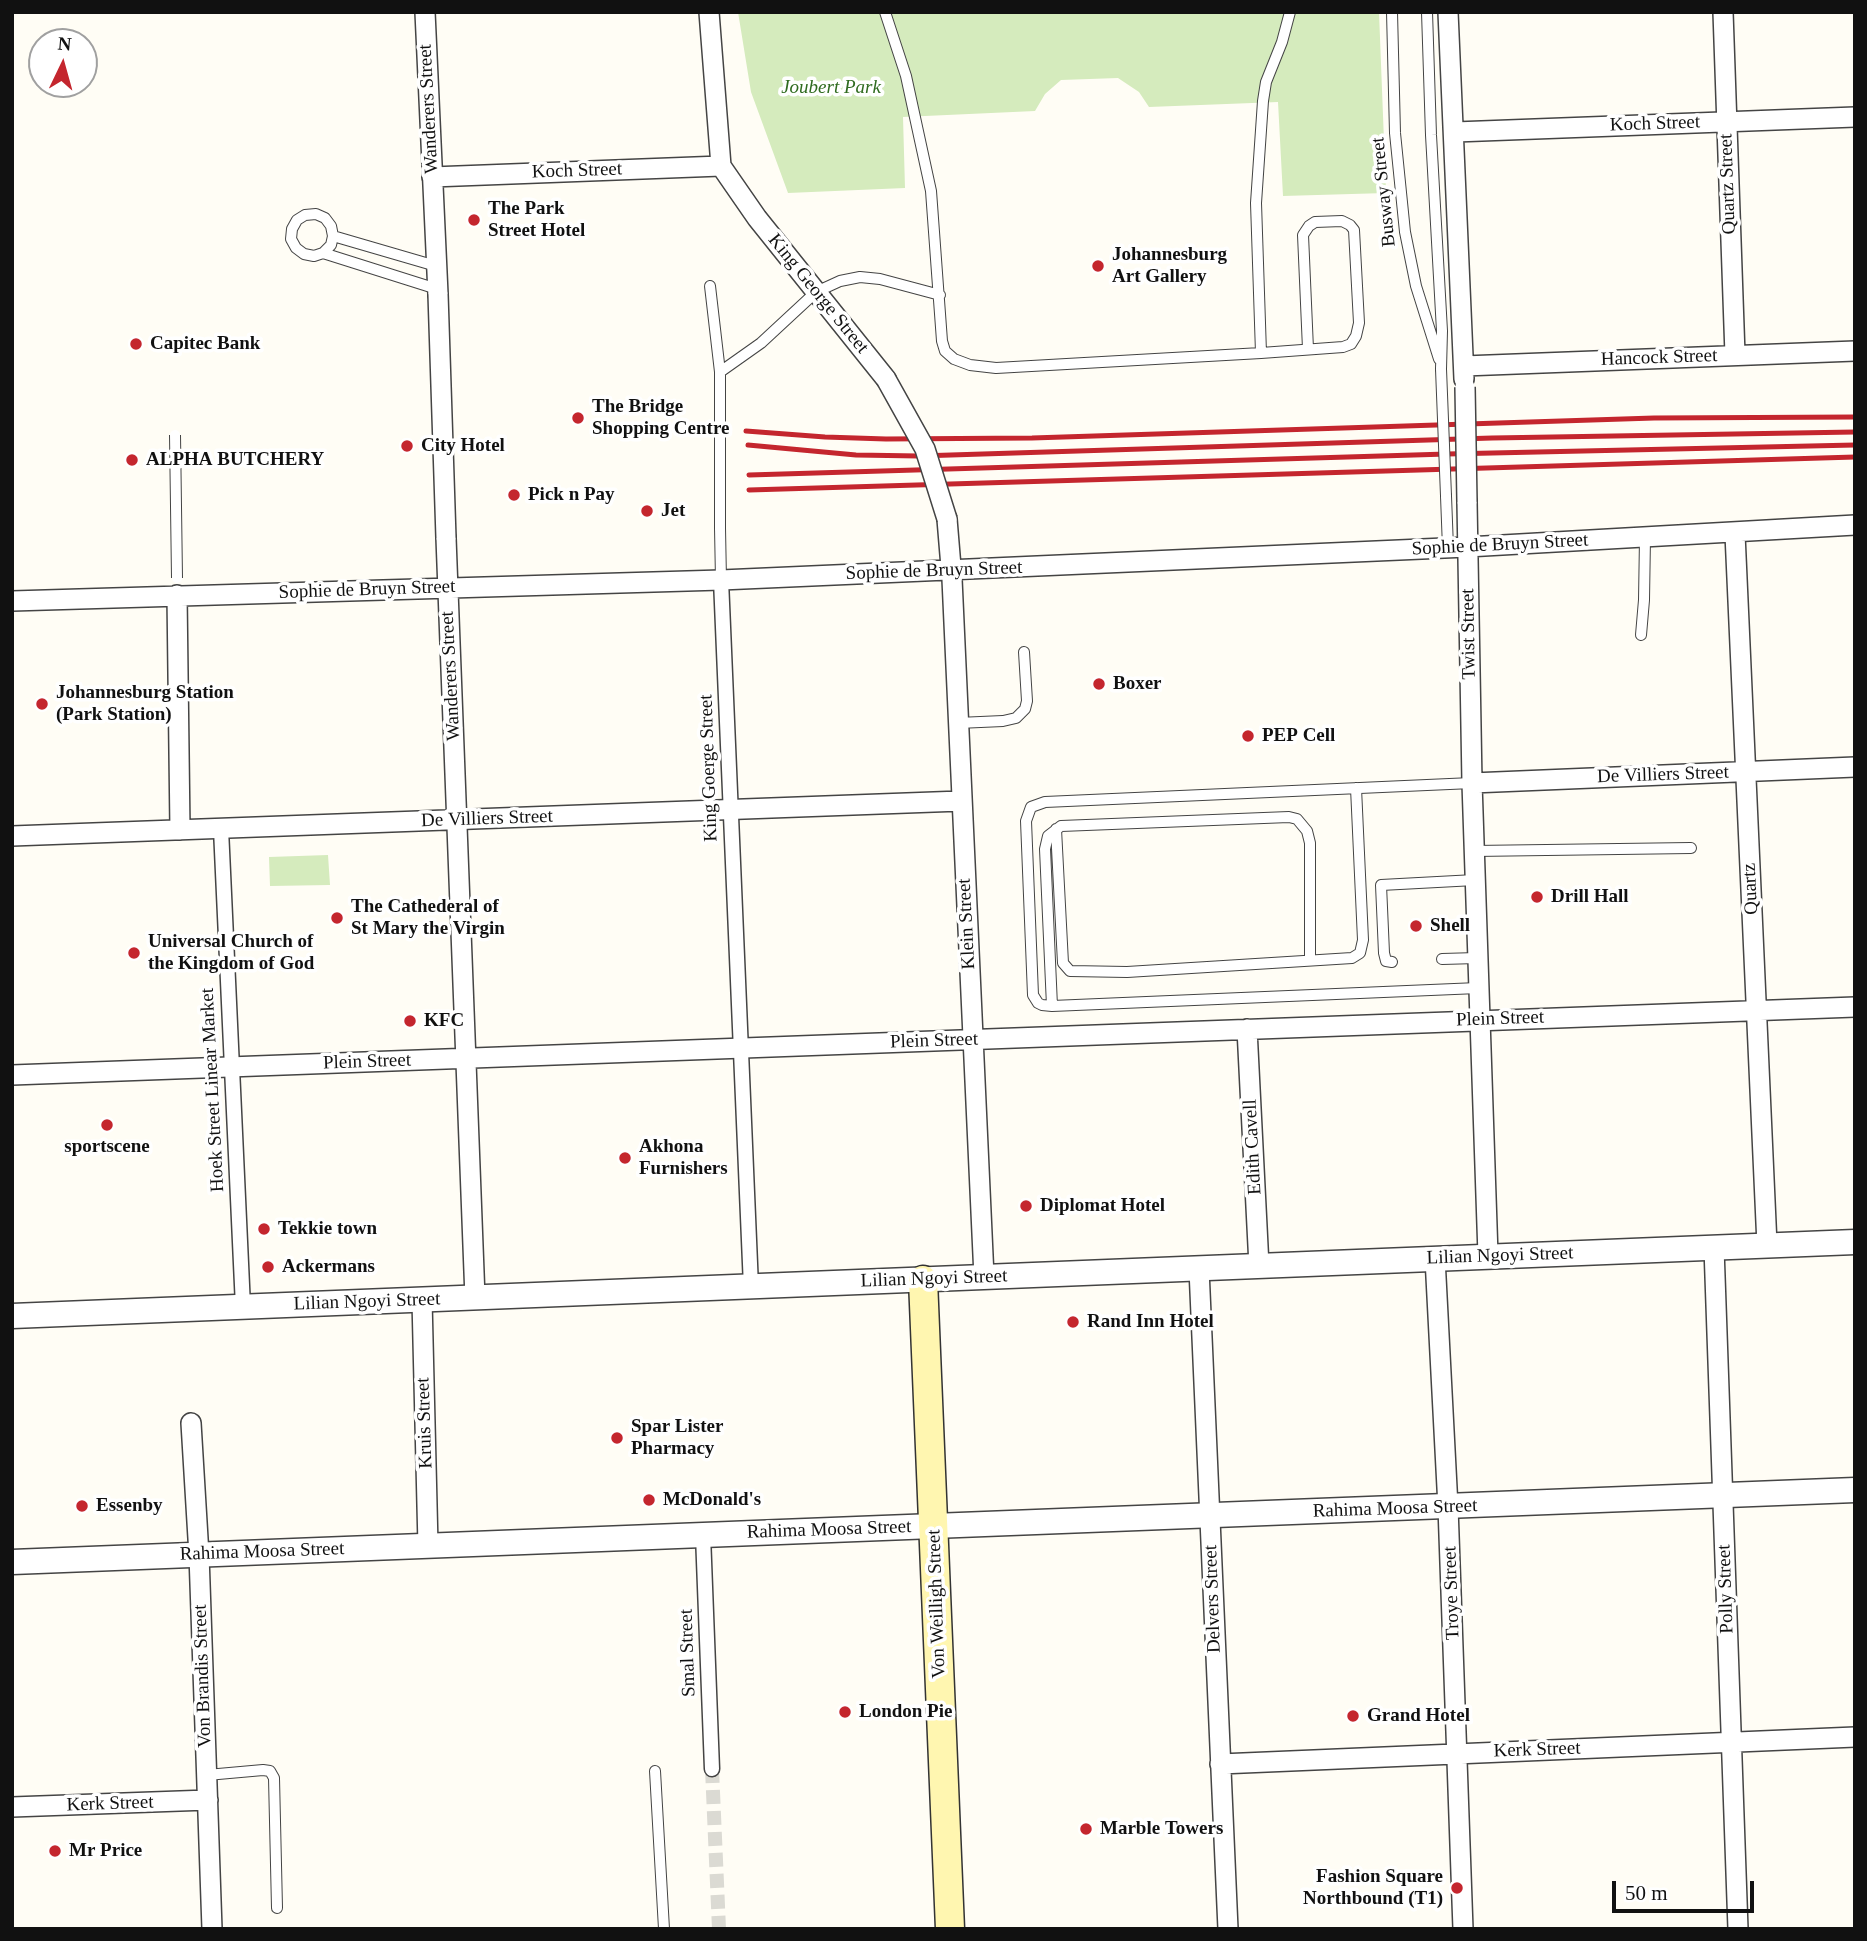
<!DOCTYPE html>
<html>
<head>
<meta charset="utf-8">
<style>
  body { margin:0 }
  #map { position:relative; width:1867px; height:1941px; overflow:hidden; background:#fffdf5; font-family:"Times New Roman",serif }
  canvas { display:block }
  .frame { position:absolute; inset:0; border:14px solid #111; pointer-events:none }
  .north { position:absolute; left:28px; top:28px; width:70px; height:70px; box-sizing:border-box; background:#fff; border:2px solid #a0a0a0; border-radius:50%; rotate:5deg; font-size:19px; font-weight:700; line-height:28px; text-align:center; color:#111 }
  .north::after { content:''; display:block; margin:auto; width:24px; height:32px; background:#c4262e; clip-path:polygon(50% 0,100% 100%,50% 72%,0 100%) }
  .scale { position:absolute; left:1612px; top:1881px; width:142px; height:32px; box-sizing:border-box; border:4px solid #111; border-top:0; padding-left:9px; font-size:21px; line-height:24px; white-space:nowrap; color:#111; -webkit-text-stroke:5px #fff; paint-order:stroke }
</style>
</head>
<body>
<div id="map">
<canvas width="1867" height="1941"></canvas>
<div class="frame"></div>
<div class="north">N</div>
<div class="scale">50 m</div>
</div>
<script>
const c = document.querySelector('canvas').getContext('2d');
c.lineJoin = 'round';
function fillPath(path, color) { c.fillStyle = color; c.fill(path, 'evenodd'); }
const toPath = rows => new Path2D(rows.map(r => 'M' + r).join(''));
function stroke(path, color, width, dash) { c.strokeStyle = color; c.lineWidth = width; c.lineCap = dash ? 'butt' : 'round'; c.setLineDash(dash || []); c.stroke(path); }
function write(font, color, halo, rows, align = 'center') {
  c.font = font + ' "Times New Roman",serif'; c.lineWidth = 7; c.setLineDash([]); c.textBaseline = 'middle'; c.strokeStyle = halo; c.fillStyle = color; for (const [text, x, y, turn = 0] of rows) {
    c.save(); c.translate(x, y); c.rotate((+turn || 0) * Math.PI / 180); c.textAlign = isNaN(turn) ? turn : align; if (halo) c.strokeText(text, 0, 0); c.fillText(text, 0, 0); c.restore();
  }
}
fillPath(toPath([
  [738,12,1379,12,1386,193,1283,196,1278,102,1149,107,1139,92,1118,78,1061,80,1045,94,1035,111,903,117,905,188,788,193,751,92],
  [328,855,330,885,270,886,269,857]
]), '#d5ebbd');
stroke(toPath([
  [712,1769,719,1929]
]), '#dbdad3', 14, [14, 7]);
const service = toPath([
  [885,12,906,76,931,191,942,341,945,351,954,359,970,365,996,368,1261,353,1343,347,1351,344,1356,336,1359,323,1354,230,1350,225,1342,221,1315,222,1309,226,1303,235,1308,349],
  [1392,12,1395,133,1405,232,1416,286,1439,359],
  [1427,12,1431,135,1442,331,1441,369],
  [333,236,436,266],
  [323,253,331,245,333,236,331,226,325,218,316,214,305,215,297,220,292,229,291,239,296,248,304,254,314,256,323,253,437,289],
  [710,286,720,372],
  [1261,353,1256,203,1263,101,1266,82,1282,42,1290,12],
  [720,377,720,372,761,343,816,292,840,281,860,277,880,279,940,295],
  [1446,496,1448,548],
  [720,528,721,580],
  [1641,635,1644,600,1645,538],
  [958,723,1003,721,1016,718,1025,709,1027,701,1024,652],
  [1472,783,1045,802,1031,807,1026,821,1033,995,1038,1003,1042,1005,1052,1006,1478,988],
  [1056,829,1063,963,1070,971,1127,972,1352,958,1360,953,1363,940,1356,788],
  [1474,851,1691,848],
  [1442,959,1477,958],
  [1392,962,1386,961,1384,953,1381,885,1475,880],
  [1052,1006,1045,849,1048,836,1061,826,1289,817,1297,819,1307,831,1310,843,1310,959],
  [655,1771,664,1929],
  [207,1775,263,1770,270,1771,274,1778,277,1908]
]);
const pedestrian = toPath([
  [721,580,751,1287],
  [221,829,243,1307],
  [703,1535,712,1769]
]);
const minor = toPath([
  [425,12,438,294],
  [709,12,721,166,757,218,886,379],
  [1448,12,1464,379],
  [1723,12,1735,355],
  [1455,132,1855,117],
  [432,177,721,166],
  [1464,366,1855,351],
  [1467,502,1472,783,1488,1255],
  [947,519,952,579,984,1277],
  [1735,534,1767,1245],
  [446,538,475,1298],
  [177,595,180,830],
  [12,601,721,580,1467,547,1855,525],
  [1472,783,1855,767],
  [12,836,961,801],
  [1247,1029,1259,1266],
  [12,1075,1855,1007],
  [1714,1248,1738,1929],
  [1435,1258,1448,1507,1463,1929],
  [1199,1269,1228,1929],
  [422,1300,428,1546],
  [191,1423,199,1555,212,1929],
  [1220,1764,1855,1737],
  [12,1807,208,1800]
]);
const tertiary = toPath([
  [12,1316,1855,1242],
  [12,1562,1855,1490]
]);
const secondary = toPath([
  [923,1280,950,1929]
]);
stroke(service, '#444', 12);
stroke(pedestrian, '#444', 17);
stroke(minor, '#444', 22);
stroke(tertiary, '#444', 27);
stroke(secondary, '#333', 31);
stroke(service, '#fff', 10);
stroke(pedestrian, '#fff', 14);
stroke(minor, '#fff', 19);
stroke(tertiary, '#fff', 24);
stroke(secondary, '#fff6b0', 28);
stroke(toPath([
  [746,431,825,437,886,439,1032,438,1654,418,1855,417],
  [748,445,856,455,919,456,1492,438,1855,432],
  [749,475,1447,454,1855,445],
  [749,490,1855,457]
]), '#c4262e', 5);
const serviceBridge = toPath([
  [1441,369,1446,496],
  [720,377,720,528],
  [175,435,177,578]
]);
const minorBridge = toPath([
  [438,294,446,538],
  [886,379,925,449,947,519],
  [1465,387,1467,502]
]);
stroke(serviceBridge, '#444', 12, []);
stroke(minorBridge, '#444', 22, []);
stroke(serviceBridge, '#fff', 10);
stroke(minorBridge, '#fff', 19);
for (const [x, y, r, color] of [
  [474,220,7,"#c4262e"],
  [1098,266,7,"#c4262e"],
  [136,344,7,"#c4262e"],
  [578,418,7,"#c4262e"],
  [407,446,7,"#c4262e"],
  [132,460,7,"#c4262e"],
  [514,495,7,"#c4262e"],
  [647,511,7,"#c4262e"],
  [1099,684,7,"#c4262e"],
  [42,704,7,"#c4262e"],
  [1248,736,7,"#c4262e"],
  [1537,897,7,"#c4262e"],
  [337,918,7,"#c4262e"],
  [1416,926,7,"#c4262e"],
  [134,953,7,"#c4262e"],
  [410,1021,7,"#c4262e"],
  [107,1125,7,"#c4262e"],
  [625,1158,7,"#c4262e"],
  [1026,1206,7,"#c4262e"],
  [264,1229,7,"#c4262e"],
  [268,1267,7,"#c4262e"],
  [1073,1322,7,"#c4262e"],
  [617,1438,7,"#c4262e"],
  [649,1500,7,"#c4262e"],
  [82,1506,7,"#c4262e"],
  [845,1712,7,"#c4262e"],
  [1353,1716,7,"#c4262e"],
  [1086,1829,7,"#c4262e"],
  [55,1851,7,"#c4262e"],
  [1457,1888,7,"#c4262e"]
]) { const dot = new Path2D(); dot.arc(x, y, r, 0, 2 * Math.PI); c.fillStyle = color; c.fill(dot); stroke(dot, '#fff', 2.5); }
write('italic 19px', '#2f6b1f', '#fff', [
  ["Joubert Park",831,88]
]);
write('19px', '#111', '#fff', [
  ["Wanderers Street",429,109,-93],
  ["Koch Street",1655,124,-2],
  ["Koch Street",577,171,-2],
  ["Quartz Street",1728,184,-92],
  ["Busway Street",1384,192,-96],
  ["King George Street",818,294,51],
  ["Hancock Street",1659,358,-2],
  ["Sophie de Bruyn Street",1500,545,-3],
  ["Sophie de Bruyn Street",934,571,-2],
  ["Sophie de Bruyn Street",367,590,-2],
  ["Twist Street",1469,634,-91],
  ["Wanderers Street",451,676,-93],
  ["King Goerge Street",709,768,-92],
  ["De Villiers Street",1663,775,-2],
  ["De Villiers Street",487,819,-2],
  ["Quartz",1751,889,-93],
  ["Klein Street",967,924,-93],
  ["Plein Street",1500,1019,-2],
  ["Plein Street",934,1041,-2],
  ["Plein Street",367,1062,-2],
  ["Hoek Street Linear Market",213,1090,-93],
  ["Edith Cavell",1253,1147,-93],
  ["Lilian Ngoyi Street",1500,1256,-2],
  ["Lilian Ngoyi Street",934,1279,-2],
  ["Lilian Ngoyi Street",367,1302,-2],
  ["Kruis Street",425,1423,-92],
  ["Rahima Moosa Street",1395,1509,-2],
  ["Rahima Moosa Street",829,1530,-2],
  ["Rahima Moosa Street",262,1552,-2],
  ["Polly Street",1726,1589,-92],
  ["Troye Street",1452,1593,-92],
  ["Delvers Street",1213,1599,-92],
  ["Von Weilligh Street",937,1604,-92],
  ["Smal Street",688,1653,-92],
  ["Von Brandis Street",203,1676,-92],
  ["Kerk Street",1537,1750,-2],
  ["Kerk Street",110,1804,-2]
]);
write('bold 19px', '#111', '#fff', [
  ["The Park",488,209],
  ["Street Hotel",488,231],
  ["Johannesburg",1112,255],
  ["Art Gallery",1112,277],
  ["Capitec Bank",150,344],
  ["The Bridge",592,407],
  ["Shopping Centre",592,429],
  ["City Hotel",421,446],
  ["ALPHA BUTCHERY",146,460],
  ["Pick n Pay",528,495],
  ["Jet",661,511],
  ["Boxer",1113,684],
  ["Johannesburg Station",56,693],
  ["(Park Station)",56,715],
  ["PEP Cell",1262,736],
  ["Drill Hall",1551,897],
  ["The Cathederal of",351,907],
  ["St Mary the Virgin",351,929],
  ["Shell",1430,926],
  ["Universal Church of",148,942],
  ["the Kingdom of God",148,964],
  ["KFC",424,1021],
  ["sportscene",107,1147,"center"],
  ["Akhona",639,1147],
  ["Furnishers",639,1169],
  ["Diplomat Hotel",1040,1206],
  ["Tekkie town",278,1229],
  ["Ackermans",282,1267],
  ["Rand Inn Hotel",1087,1322],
  ["Spar Lister",631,1427],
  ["Pharmacy",631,1449],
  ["McDonald's",663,1500],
  ["Essenby",96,1506],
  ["London Pie",859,1712],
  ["Grand Hotel",1367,1716],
  ["Marble Towers",1100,1829],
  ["Mr Price",69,1851],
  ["Fashion Square",1443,1877,"right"],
  ["Northbound (T1)",1443,1899,"right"]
], 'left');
</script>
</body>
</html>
